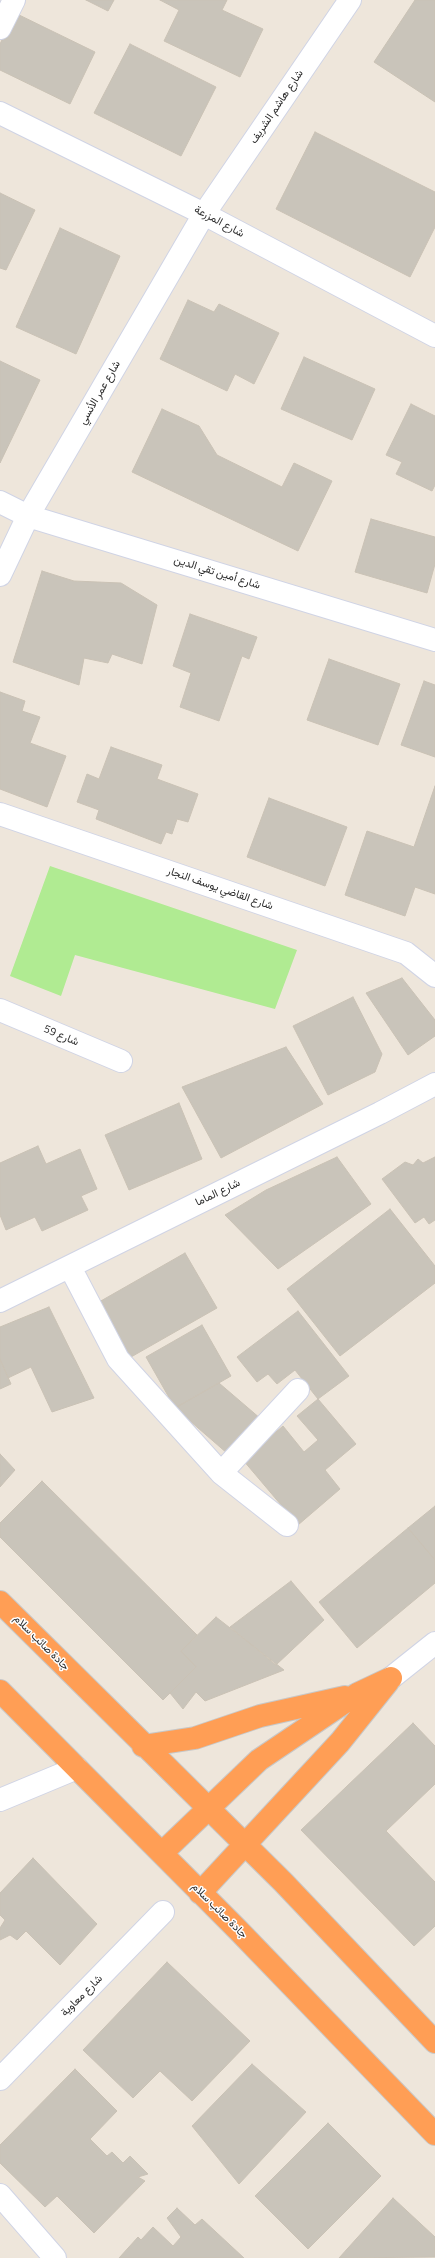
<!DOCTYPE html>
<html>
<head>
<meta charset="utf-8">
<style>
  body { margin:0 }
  canvas { display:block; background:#eee6db }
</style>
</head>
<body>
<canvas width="435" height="2258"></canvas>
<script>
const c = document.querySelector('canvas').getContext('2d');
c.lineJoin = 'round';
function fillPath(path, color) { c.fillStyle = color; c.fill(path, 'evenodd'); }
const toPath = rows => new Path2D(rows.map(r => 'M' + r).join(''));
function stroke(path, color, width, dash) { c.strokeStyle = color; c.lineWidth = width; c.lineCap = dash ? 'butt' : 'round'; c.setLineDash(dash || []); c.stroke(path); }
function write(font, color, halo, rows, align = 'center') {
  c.font = font + ' "Titillium Web",Vazirmatn,sans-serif'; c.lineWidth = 3; c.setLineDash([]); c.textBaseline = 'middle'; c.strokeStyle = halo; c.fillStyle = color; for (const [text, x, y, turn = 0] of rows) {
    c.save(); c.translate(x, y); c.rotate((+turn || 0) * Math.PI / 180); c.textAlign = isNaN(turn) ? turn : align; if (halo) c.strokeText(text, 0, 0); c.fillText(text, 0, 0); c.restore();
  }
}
fillPath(toPath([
  [50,866,297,950,275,1009,75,955,61,996,10,976]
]), '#b0eb92');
const building = toPath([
  [86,0,114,0,108,11,86,0],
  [160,0,227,0,222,10,263,29,240,77,164,41,179,10,160,0],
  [415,0,435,0,435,102,374,62,415,0],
  [15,13,95,52,70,104,0,70,0,44,15,13],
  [130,44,216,87,181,156,94,113,130,44],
  [315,132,435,192,435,227,410,277,276,209,315,132],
  [0,193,35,210,6,270,0,268,0,193],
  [60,228,120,256,76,354,16,327,60,228],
  [188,300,214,312,219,304,279,333,254,384,235,374,227,391,160,359,188,300],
  [304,357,375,389,352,440,281,409,304,357],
  [0,361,40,380,0,463,0,361],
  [411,404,435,416,435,485,432,491,396,474,402,462,386,455,411,404],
  [162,409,199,426,217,455,282,487,294,463,332,481,298,551,132,472,162,409],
  [371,519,435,537,435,564,427,593,355,572,371,519],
  [42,571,74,581,121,583,157,605,142,664,112,654,108,663,84,658,79,685,13,662,42,571],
  [190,614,257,637,249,659,242,656,219,721,180,707,191,673,173,666,190,614],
  [329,659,400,684,378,745,307,720,329,659],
  [424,681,435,685,435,757,401,745,424,681],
  [0,692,25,701,22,711,40,717,30,743,66,756,47,807,0,789,0,692],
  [111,747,162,765,157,779,198,794,188,822,177,819,172,834,166,832,161,844,96,819,99,810,77,802,87,774,99,779,111,747],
  [435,786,435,894,415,887,405,916,345,895,367,831,414,847,435,786],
  [269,798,347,827,325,886,247,857,269,798],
  [402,978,435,1020,435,1036,408,1055,366,993,402,978],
  [353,997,382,1054,375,1072,328,1095,293,1026,353,997],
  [286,1047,323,1104,221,1158,182,1087,286,1047],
  [179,1103,202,1159,129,1190,105,1135,179,1103],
  [38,1146,46,1164,80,1149,97,1189,81,1196,88,1210,42,1231,35,1217,6,1230,0,1215,0,1163,38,1146],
  [337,1157,371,1204,278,1269,225,1215,266,1190,337,1157],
  [435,1157,435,1220,429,1224,424,1217,415,1223,382,1179,405,1162,413,1165,418,1159,423,1163,435,1157],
  [390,1209,435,1266,435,1283,340,1356,287,1289,390,1209],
  [185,1253,217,1308,124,1361,92,1306,185,1253],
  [49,1307,94,1398,52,1412,31,1367,8,1378,0,1359,0,1327,49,1307],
  [298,1311,349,1376,318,1399,295,1370,277,1384,268,1374,257,1382,237,1357,298,1311],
  [202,1325,231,1376,175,1408,146,1357,202,1325],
  [0,1359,11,1384,0,1389,0,1359],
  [219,1383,261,1419,228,1454,175,1408,219,1383],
  [318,1399,356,1444,325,1470,340,1489,298,1525,243,1460,283,1426,304,1452,318,1440,297,1416,318,1399],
  [0,1454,15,1470,0,1487,0,1454],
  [42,1481,197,1635,181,1651,196,1667,163,1700,0,1537,0,1523,42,1481],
  [435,1506,435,1560,408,1528,435,1506],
  [408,1528,435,1560,435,1583,357,1648,319,1602,408,1528],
  [291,1581,324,1620,276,1665,230,1627,291,1581],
  [216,1617,284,1670,205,1701,196,1692,183,1709,170,1693,196,1667,181,1651,216,1617],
  [413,1723,435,1746,435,1784,386,1831,435,1882,435,1926,414,1946,301,1830,413,1723],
  [33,1858,97,1924,60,1965,26,1931,17,1940,10,1935,0,1940,0,1928,5,1920,0,1915,0,1893,33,1858],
  [167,1962,250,2041,192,2101,160,2071,133,2098,83,2050,167,1962],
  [252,2064,306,2112,239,2184,192,2126,252,2064],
  [75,2069,117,2111,90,2139,107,2156,112,2152,123,2163,130,2156,148,2174,138,2177,145,2181,94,2233,57,2196,45,2207,0,2163,0,2145,75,2069],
  [328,2123,381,2176,308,2249,255,2196,328,2123],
  [393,2198,435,2237,435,2257,339,2258,393,2198],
  [177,2208,195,2225,202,2219,244,2258,119,2258,138,2237,141,2240,153,2227,173,2246,181,2237,167,2218,177,2208]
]);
fillPath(building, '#c9c4ba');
stroke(building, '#cac2b5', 1);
const street = toPath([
  [0,28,14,0],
  [0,113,204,214,435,336],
  [0,502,28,516,435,640],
  [0,575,28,516,204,214,350,0],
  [0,814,406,953,435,976],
  [0,1010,121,1061],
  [70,1267,118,1359,221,1473,287,1525],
  [0,1301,380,1113,435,1084],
  [221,1473,298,1390],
  [0,1800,77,1768],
  [0,2079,163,1912],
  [0,2195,55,2258]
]);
const secondary = toPath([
  [391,1678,435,1643]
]);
const highway = toPath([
  [0,1602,283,1882,435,2042],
  [0,1691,238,1930,435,2134],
  [143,1746,195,1738,260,1716,345,1697],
  [162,1853,259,1760,357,1694,391,1678],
  [200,1893,340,1742,388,1682]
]);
stroke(street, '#d0d4e5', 24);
stroke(secondary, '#d0d4e5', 24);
stroke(highway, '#c8c8c8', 24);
stroke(street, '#fff', 22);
stroke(secondary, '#fff', 22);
stroke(highway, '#ff9e55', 22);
write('11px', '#2b2b2b', '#fff', [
  ["شارع هاشم الشريف",277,107,-56],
  ["شارع المزرعة",219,222,28],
  ["شارع عمر الأنسي",100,393,-60],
  ["شارع أمين تقي الدين",217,573,17],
  ["شارع القاضي يوسف النجار",220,889,19],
  ["شارع 59",61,1036,23],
  ["شارع الماما",218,1193,-26],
  ["جادة صائب سلام",41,1643,45],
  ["جادة صائب سلام",219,1911,45],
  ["شارع معاوية",82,1996,-45]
]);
</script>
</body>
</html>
